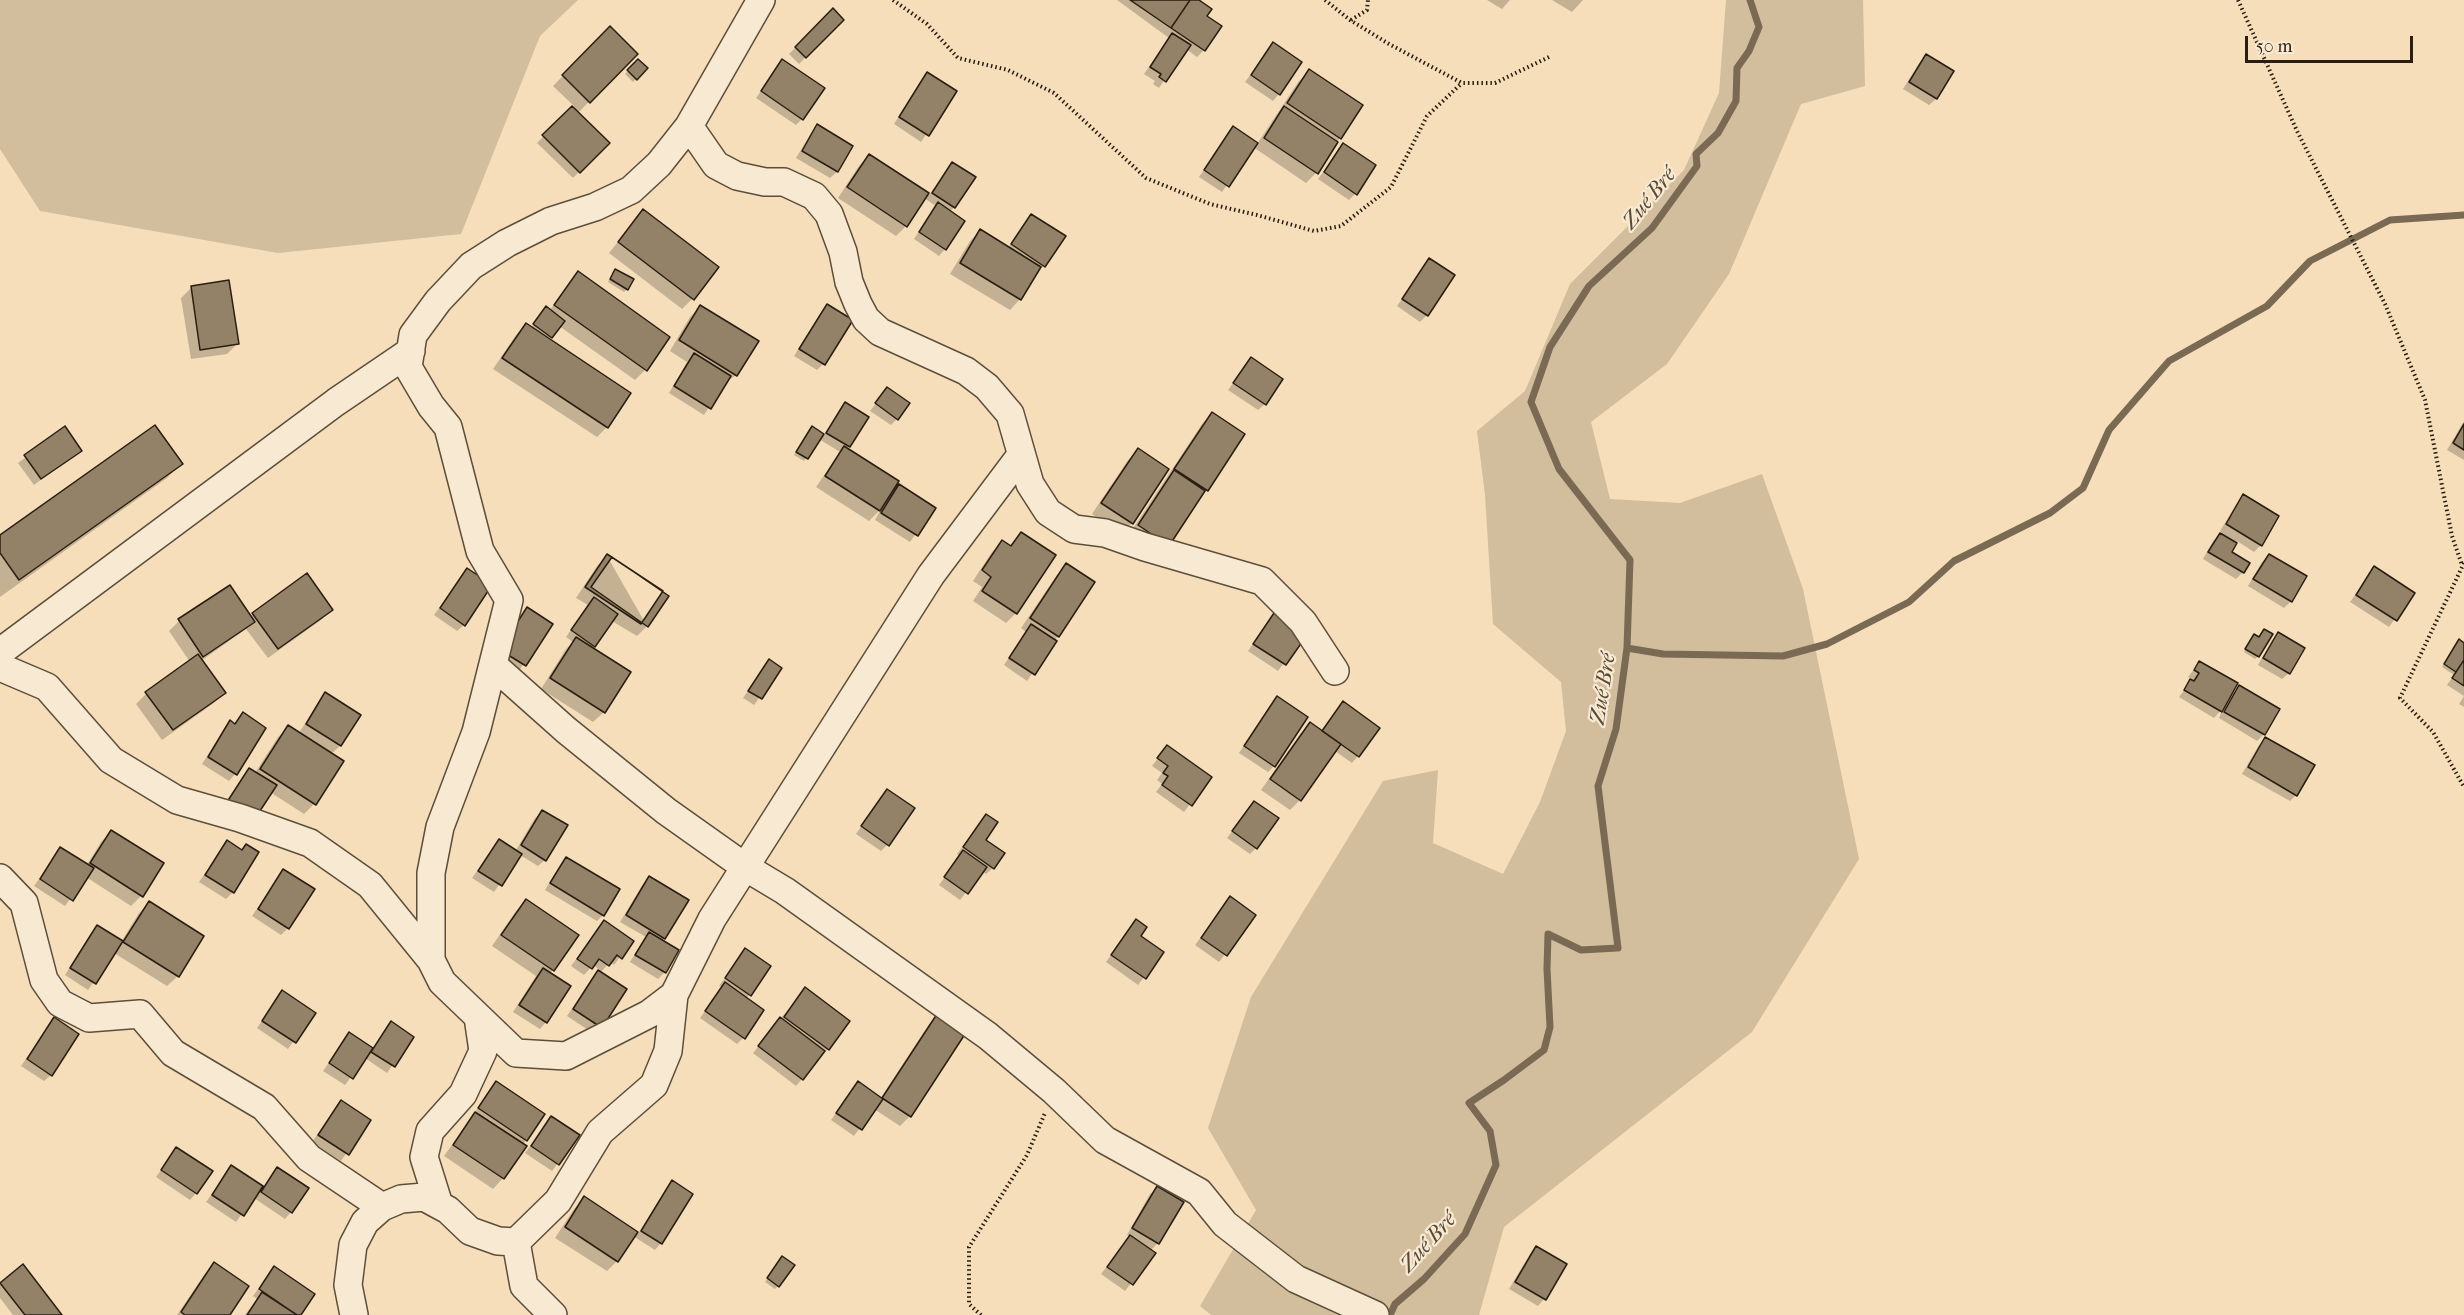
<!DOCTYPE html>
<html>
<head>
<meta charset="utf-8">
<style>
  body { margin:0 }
  #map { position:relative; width:2464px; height:1315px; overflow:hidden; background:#f5deb9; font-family:"IM FELL French Canon",serif }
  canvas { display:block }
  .scale { position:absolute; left:2245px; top:36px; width:168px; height:27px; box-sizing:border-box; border:3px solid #291e11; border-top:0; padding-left:8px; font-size:18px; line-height:21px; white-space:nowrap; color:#291e11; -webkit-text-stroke:4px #f8ead2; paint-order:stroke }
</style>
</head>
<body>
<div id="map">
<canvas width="2464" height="1315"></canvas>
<div class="scale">50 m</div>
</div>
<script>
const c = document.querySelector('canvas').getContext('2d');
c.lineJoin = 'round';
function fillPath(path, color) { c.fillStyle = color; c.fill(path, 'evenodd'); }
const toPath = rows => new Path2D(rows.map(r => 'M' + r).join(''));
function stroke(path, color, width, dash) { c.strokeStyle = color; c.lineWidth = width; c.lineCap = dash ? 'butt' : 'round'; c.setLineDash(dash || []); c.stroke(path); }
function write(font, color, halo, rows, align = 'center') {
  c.font = font + ' "IM FELL French Canon",serif'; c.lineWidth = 4.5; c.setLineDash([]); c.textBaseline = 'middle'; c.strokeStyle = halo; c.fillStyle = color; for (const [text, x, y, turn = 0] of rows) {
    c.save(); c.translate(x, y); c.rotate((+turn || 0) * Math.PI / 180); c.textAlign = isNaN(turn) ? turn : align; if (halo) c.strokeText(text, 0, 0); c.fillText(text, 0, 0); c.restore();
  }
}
fillPath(toPath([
  [0,0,578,0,540,36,461,234,278,253,40,211,0,149],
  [1726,0,1863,0,1865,86,1801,104,1729,274,1667,364,1591,422,1610,499,1680,503,1762,474,1803,589,1859,859,1752,1032,1504,1227,1479,1315,1211,1315,1200,1306,1256,1210,1208,1128,1251,997,1383,781,1438,770,1433,843,1503,874,1540,802,1566,731,1561,682,1493,624,1485,495,1477,431,1525,391,1570,284,1684,170,1719,93]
]), '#d2bd9c');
fillPath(toPath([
  [1117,0,1196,0,1205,16,1204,50,1197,57,1186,49,1159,88,1153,84,1155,81,1144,74,1169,38],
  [1487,0,1510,0,1502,9],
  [1552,0,1583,0,1572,12],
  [832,11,842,20,799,64,789,54],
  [610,28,636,54,577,114,607,143,573,178,537,143,574,106,553,86],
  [1273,44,1279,94,1273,101,1245,82],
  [1926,56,1952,71,1936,99,1929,105,1903,89,1920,62],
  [638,61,646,69,633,82,625,74],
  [782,61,802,119,796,125,756,98],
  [1310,71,1340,138,1316,173,1306,183,1253,147,1222,192,1199,177,1233,128,1257,144,1299,81],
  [928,74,955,91,921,142,894,124,921,81],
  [817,126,851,147,837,172,830,178,796,158,811,133],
  [1343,145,1355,194,1349,200,1318,179],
  [869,155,929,195,952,163,954,207,950,212,945,249,939,256,914,239,936,206,924,198,906,226,896,236,838,198,859,166],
  [643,211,692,299,682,309,609,253],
  [1031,215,1044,266,1036,272,1020,299,1010,310,950,274,970,241,980,231,1008,248],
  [1430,260,1427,315,1420,322,1397,306],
  [579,273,645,370,635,380,559,326,548,340,607,427,597,437,493,369,516,335,526,325,531,328,543,311,549,311],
  [613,273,627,289,624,292,608,282],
  [192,287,237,344,227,354,191,359,181,298],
  [827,306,823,364,817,370,794,356,821,312],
  [701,307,736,375,724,384,704,415,669,393,687,362,670,351,690,317],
  [1251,359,1265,404,1258,410,1228,390],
  [887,389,897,419,891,425,870,411],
  [845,404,866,418,846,449,891,494,899,486,934,508,910,542,875,520,881,509,869,521,816,487,840,452,819,439,804,461,794,455,812,428,824,435],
  [1212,414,1243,434,1207,490,1198,499,1167,545,1128,536,1202,424],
  [2464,421,2464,460,2447,450],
  [65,428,80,450,34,485,18,463],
  [1138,450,1167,469,1132,523,1121,533,1092,514,1128,460],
  [181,464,167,478,0,597,0,537],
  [2244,496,2261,545,2254,552,2237,541,2230,553,2243,572,2236,579,2203,559,2213,541,2222,533,2220,531,2237,503],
  [1021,534,1016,613,1006,623,973,601,982,587,973,581,992,552,1002,542,1009,546],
  [2269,555,2291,601,2284,608,2248,586,2262,562],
  [607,556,647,626,637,636,612,621,591,649,629,673,604,712,593,722,541,689,566,649,573,642,566,637,588,605,576,598,597,566],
  [1067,565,1058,636,1027,681,1004,665,1026,632,1021,628,1057,575],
  [2374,568,2413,593,2389,627,2350,602],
  [467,570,464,625,457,631,434,615],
  [230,587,250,617,253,614,331,610,321,620,268,658,246,629,201,661,224,692,214,703,162,740,136,704,146,694,190,662,169,631,179,621],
  [527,609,551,624,518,672,494,657],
  [1274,615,1305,635,1278,671,1248,651],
  [2278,634,2289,673,2282,679,2258,665,2272,640],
  [2259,638,2258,656,2255,659,2244,652,2252,639],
  [2456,644,2464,644,2464,696,2447,685,2454,675,2442,667],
  [769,660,780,668,754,705,743,698],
  [2199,663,2230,696,2239,687,2264,734,2257,741,2219,718,2223,708,2214,718,2179,697,2192,679,2188,677],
  [325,694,359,716,340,746,331,754,342,761,314,804,304,814,270,792,222,809,243,776,250,770,255,773,278,737,289,727,299,733,319,701],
  [2464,696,2464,707,2459,704],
  [1277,698,1275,765,1268,772,1239,753],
  [1337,710,1358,756,1352,763,1335,751,1300,800,1290,810,1261,790,1300,734,1310,724,1321,732],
  [243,714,235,774,229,781,202,764,224,729,231,722,234,725],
  [2265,739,2296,795,2290,801,2242,774,2259,745],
  [1167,747,1210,777,1184,812,1156,792,1162,784,1157,780,1162,773,1152,766],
  [881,798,887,845,881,851,856,834],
  [1254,803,1256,848,1250,854,1227,838],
  [542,812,545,860,538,866,520,855,494,892,472,878,499,841,515,852,535,818],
  [986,816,983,840,993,868,986,874,982,871,960,900,939,885,960,856,957,854],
  [111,832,141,896,131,906,86,877,65,906,34,886,60,849,87,865,101,842],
  [227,842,241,851,257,853,233,892,226,899,199,882],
  [566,859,603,915,597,921,545,890,560,865],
  [283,871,288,928,281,935,252,916],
  [649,878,664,938,661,941,677,951,665,972,658,979,630,962,646,937,620,922,643,884],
  [1230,898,1254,915,1219,962,1195,945],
  [526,901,553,970,549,974,546,1022,540,1029,513,1012,536,976,492,946,516,911],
  [150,903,202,936,178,976,167,986,114,953,88,990,65,975,91,933,97,927,121,942,139,913],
  [1136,921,1139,936,1162,953,1138,985,1106,962],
  [604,922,632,941,614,965,610,962,600,973,625,990,594,1034,567,1016,592,978,600,970,593,965,584,975,571,966],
  [746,950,769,966,746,999,743,1038,737,1044,700,1018,722,987,719,986],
  [282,992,314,1013,288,1049,257,1028],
  [799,996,848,1021,828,1049,796,1086,753,1053],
  [939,1013,910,1116,900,1126,874,1109,854,1136,831,1120,858,1083,880,1099,929,1024],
  [54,1019,51,1075,44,1081,21,1066],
  [391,1023,412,1037,387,1073,365,1058,345,1085,323,1071,349,1034,372,1049],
  [496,1083,526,1140,503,1178,493,1189,444,1156],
  [341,1101,369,1120,341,1161,312,1142],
  [552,1118,578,1136,552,1171,525,1153],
  [176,1149,196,1193,190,1200,156,1177],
  [231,1167,263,1188,278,1169,291,1212,285,1219,254,1198,236,1222,206,1202],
  [672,1182,661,1243,655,1250,633,1236,617,1261,607,1271,555,1238,574,1209,584,1198,638,1234,666,1189],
  [1157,1188,1158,1243,1150,1251,1154,1254,1125,1291,1101,1274,1130,1237,1127,1235,1150,1194],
  [1536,1247,1565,1264,1544,1299,1538,1306,1509,1289,1530,1254],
  [779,1261,778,1286,775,1289,765,1282],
  [214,1264,228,1315,177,1315,204,1275],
  [22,1267,60,1315,13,1315,0,1298,0,1284],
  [274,1268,299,1315,245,1315,257,1299,253,1296]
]), '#0003');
stroke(toPath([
  [1627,648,1663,654,1783,656,1827,644,1909,602,1954,561,2050,513,2083,488,2109,430,2169,361,2267,306,2310,261,2390,220,2464,215],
  [1390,1315,1395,1304,1424,1279,1465,1234,1496,1165,1490,1131,1469,1103,1504,1080,1544,1050,1550,1027,1547,969,1548,934,1581,950,1618,948,1598,786,1616,729,1627,648,1630,560,1559,469,1531,402,1550,347,1589,286,1652,228,1697,166,1696,154,1718,133,1736,101,1737,68,1749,51,1759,27,1750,0]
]), '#7a6a54', 7);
const building = toPath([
  [1130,0,1190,0,1171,28,1130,0],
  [1190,0,1199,0,1212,9,1207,16,1222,26,1205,51,1171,28,1190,0],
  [833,8,844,20,806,58,795,47,833,8],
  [610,26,638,54,590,103,562,75,610,26],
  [1172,33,1191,45,1166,82,1159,77,1161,74,1150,67,1172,33],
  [1273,42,1302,62,1280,95,1251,75,1273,42],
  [1926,54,1954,71,1937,99,1909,82,1926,54],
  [638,59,648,68,637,80,627,70,638,59],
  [782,59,825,88,803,120,761,91,782,59],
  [1309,69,1363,105,1341,139,1287,103,1309,69],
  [927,72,957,91,929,136,899,117,927,72],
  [572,106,610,143,580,173,542,135,572,106],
  [1284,106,1338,142,1318,174,1264,138,1284,106],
  [817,124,853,146,838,172,802,151,817,124],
  [1233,126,1258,143,1229,187,1204,170,1233,126],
  [1343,143,1376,165,1357,195,1324,172,1343,143],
  [869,154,929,193,907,227,847,187,869,154],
  [952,162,976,177,955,208,932,193,952,162],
  [938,202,965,221,946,250,919,232,938,202],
  [643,209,719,267,694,300,618,242,643,209],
  [1031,214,1066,236,1045,267,1011,244,1031,214],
  [980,229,1041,267,1021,300,960,263,980,229],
  [1429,258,1455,275,1428,316,1402,299,1429,258],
  [615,269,634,279,628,290,610,279,615,269],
  [578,271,670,337,647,371,554,305,578,271],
  [229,280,239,344,200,350,191,286,229,280],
  [827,304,853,320,825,365,799,349,827,304],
  [700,305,759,341,737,376,679,340,700,305],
  [546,306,565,321,552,338,533,324,546,306],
  [526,323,631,393,608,428,502,358,526,323],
  [694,353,731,376,711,409,674,386,694,353],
  [1251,357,1283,379,1266,405,1233,383,1251,357],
  [887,387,910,403,898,420,875,403,887,387],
  [845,402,869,417,850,447,826,433,845,402],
  [1212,412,1245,434,1208,491,1174,469,1212,412],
  [2464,424,2464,450,2453,443,2464,424],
  [155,425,183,464,19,580,0,553,0,535,155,425],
  [65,426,82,451,41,479,24,455,65,426],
  [812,426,824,434,808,459,796,452,812,426],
  [844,446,899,481,880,511,825,476,844,446],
  [1138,448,1169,469,1133,524,1101,503,1138,448],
  [1174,470,1205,491,1169,546,1138,525,1174,470],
  [899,484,936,508,918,536,881,513,899,484],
  [2243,494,2279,516,2262,546,2226,524,2243,494],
  [1021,532,1056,555,1017,614,982,591,991,577,982,570,1002,540,1011,546,1021,532],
  [2220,533,2237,543,2232,552,2250,563,2244,573,2208,552,2220,533],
  [607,554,663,591,641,624,585,587,607,554],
  [2269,554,2307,576,2292,602,2253,579,2269,554],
  [612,557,669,596,648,627,591,587,612,557],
  [1066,563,1095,582,1059,637,1030,618,1066,563],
  [2374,566,2415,593,2397,621,2356,595,2374,566],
  [467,568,492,585,465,626,440,608,467,568],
  [307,573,333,610,278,649,252,613,307,573],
  [230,585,255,622,203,657,178,619,230,585],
  [594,597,618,614,595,647,571,630,594,597],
  [527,607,553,624,526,666,500,650,527,607],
  [1274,613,1307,635,1286,665,1253,644,1274,613],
  [1031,624,1057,641,1035,675,1009,658,1031,624],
  [2264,629,2273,634,2259,657,2245,649,2254,634,2259,637,2264,629],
  [2278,632,2305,648,2290,674,2263,658,2278,632],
  [576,637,631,672,605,713,550,678,576,637],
  [2459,639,2464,643,2464,660,2456,672,2444,664,2459,639],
  [198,654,226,693,173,730,145,692,198,654],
  [769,659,782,668,762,699,748,691,769,659],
  [2464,660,2464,686,2452,678,2464,660],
  [2199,661,2238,683,2222,712,2184,690,2190,679,2194,681,2199,673,2194,670,2199,661],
  [2239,685,2280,709,2265,735,2224,712,2239,685],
  [325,692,361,715,341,746,306,724,325,692],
  [1277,696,1308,717,1275,767,1244,746,1277,696],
  [1343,701,1380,728,1359,757,1322,731,1343,701],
  [243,712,266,728,237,775,208,757,230,720,235,724,243,712],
  [1310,722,1341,744,1301,801,1270,779,1310,722],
  [288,725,344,761,316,805,260,769,288,725],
  [2265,737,2315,765,2297,796,2248,767,2265,737],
  [1167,745,1212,777,1192,806,1162,785,1168,776,1163,773,1168,766,1157,758,1167,745],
  [249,768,277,785,254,820,227,802,249,768],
  [887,789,915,808,889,846,861,826,887,789],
  [1254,801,1279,818,1257,849,1232,831,1254,801],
  [542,810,568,825,546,861,521,845,542,810],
  [986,814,998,822,986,840,1005,853,994,869,963,847,986,814],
  [111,830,164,863,143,897,90,863,111,830],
  [499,839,522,854,502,886,478,871,499,839],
  [227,840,242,850,246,844,259,852,234,893,205,875,227,840],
  [60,847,94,868,73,901,40,879,60,847],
  [963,850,987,867,968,894,944,877,963,850],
  [566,857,620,889,604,916,550,883,566,857],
  [283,869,315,889,289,929,258,909,283,869],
  [649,876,689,900,665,939,626,915,649,876],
  [1230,896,1256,915,1227,956,1201,938,1230,896],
  [526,899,579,935,554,971,501,935,526,899],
  [149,901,204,936,179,977,123,942,149,901],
  [1136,919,1147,927,1141,936,1164,952,1146,979,1111,955,1136,919],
  [604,920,634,941,622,959,617,955,609,966,599,959,592,969,577,959,604,920],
  [97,925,123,941,96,984,70,968,97,925],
  [649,932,679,950,666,973,635,955,649,932],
  [745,948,771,966,751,996,725,978,745,948],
  [543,968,571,986,547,1023,519,1005,543,968],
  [598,970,627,989,602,1028,573,1009,598,970],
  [725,982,764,1010,745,1039,705,1011,725,982],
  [805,987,850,1021,829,1050,784,1017,805,987],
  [282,990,316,1013,296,1043,262,1021,282,990],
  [939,1011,967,1031,911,1117,882,1098,939,1011],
  [54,1017,79,1034,52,1076,27,1059,54,1017],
  [780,1017,825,1051,803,1080,758,1046,780,1017],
  [391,1021,414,1037,395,1067,371,1052,391,1021],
  [349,1032,373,1048,353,1079,329,1063,349,1032],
  [496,1081,545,1114,527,1141,478,1108,496,1081],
  [858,1081,883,1099,862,1130,836,1113,858,1081],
  [341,1100,371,1120,349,1155,318,1135,341,1100],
  [475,1112,527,1146,504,1179,453,1145,475,1112],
  [551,1116,580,1135,559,1165,531,1146,551,1116],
  [176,1147,213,1171,197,1194,161,1170,176,1147],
  [231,1165,263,1186,244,1216,212,1195,231,1165],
  [277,1167,309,1188,292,1213,261,1192,277,1167],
  [672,1180,693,1194,662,1244,641,1231,672,1180],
  [1157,1186,1184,1202,1159,1244,1132,1228,1157,1186],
  [584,1196,638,1232,618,1262,565,1227,584,1196],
  [1130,1235,1156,1253,1133,1285,1107,1267,1130,1235],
  [1536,1246,1567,1264,1546,1300,1515,1282,1536,1246],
  [782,1256,795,1265,779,1287,767,1278,782,1256],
  [214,1262,249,1286,230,1315,185,1315,181,1312,214,1262],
  [23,1264,62,1315,25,1315,0,1283,23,1264],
  [274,1266,315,1294,301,1315,297,1315,259,1289,274,1266],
  [262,1292,297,1315,247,1315,262,1292]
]);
fillPath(building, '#938268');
stroke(building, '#291e11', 1.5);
const street = toPath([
  [689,126,716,165,737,176,765,182,784,182,814,196,829,214,843,252,849,282,858,304,866,319,880,332,966,371,987,387,1010,414,1030,484,1048,512,1074,529,1105,533,1145,547,1262,581,1303,622,1335,671],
  [0,652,336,402,411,351],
  [493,665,566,730,666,811,745,867,785,891,988,1036,1054,1091,1105,1140,1199,1192,1225,1224,1296,1279,1375,1315],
  [0,667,47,687,111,760,177,800,240,818,310,843,370,885,431,960],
  [0,878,24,903,44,980,60,1003,89,1018,140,1014,173,1053,264,1107,309,1158,382,1207],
  [674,995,649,1014,566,1056,516,1053,442,982,431,960,431,873,440,827,476,732,509,600,480,551,448,427,431,406,408,367,413,335,438,301,471,266,507,243,551,221,595,207,631,190,659,164,689,126,761,0],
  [439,1205,424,1157,430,1131,463,1094,483,1051,478,1017],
  [516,1242,524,1286,553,1315],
  [354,1315,348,1285,353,1245,365,1222,382,1207,401,1199,424,1197,448,1210,470,1231,498,1241,516,1242,558,1201,600,1132,654,1085,668,1051,674,995,712,919,931,575,1021,455]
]);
stroke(street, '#5c4e3b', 30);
stroke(toPath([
  [893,0,927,24,958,58,1008,70,1054,93,1146,178,1210,204,1257,215,1314,231,1341,226,1391,187,1427,116,1462,83],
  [1325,0,1350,20,1389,44,1462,83,1495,83,1549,57],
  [2238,0,2297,131,2385,304,2425,400,2452,536,2462,565],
  [1351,20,1367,10,1368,0],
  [2464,563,2400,698,2433,732,2464,787],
  [981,1315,969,1304,969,1247,1027,1155,1045,1113]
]), '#291e11', 4, [1.5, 3]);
stroke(street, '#f8ead2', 27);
write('italic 21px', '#584a38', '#f8ead2', [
  ["Zué Bré",1650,199,-51],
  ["Zué Bré",1604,689,-81],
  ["Zué Bré",1429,1243,-48]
]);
</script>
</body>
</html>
